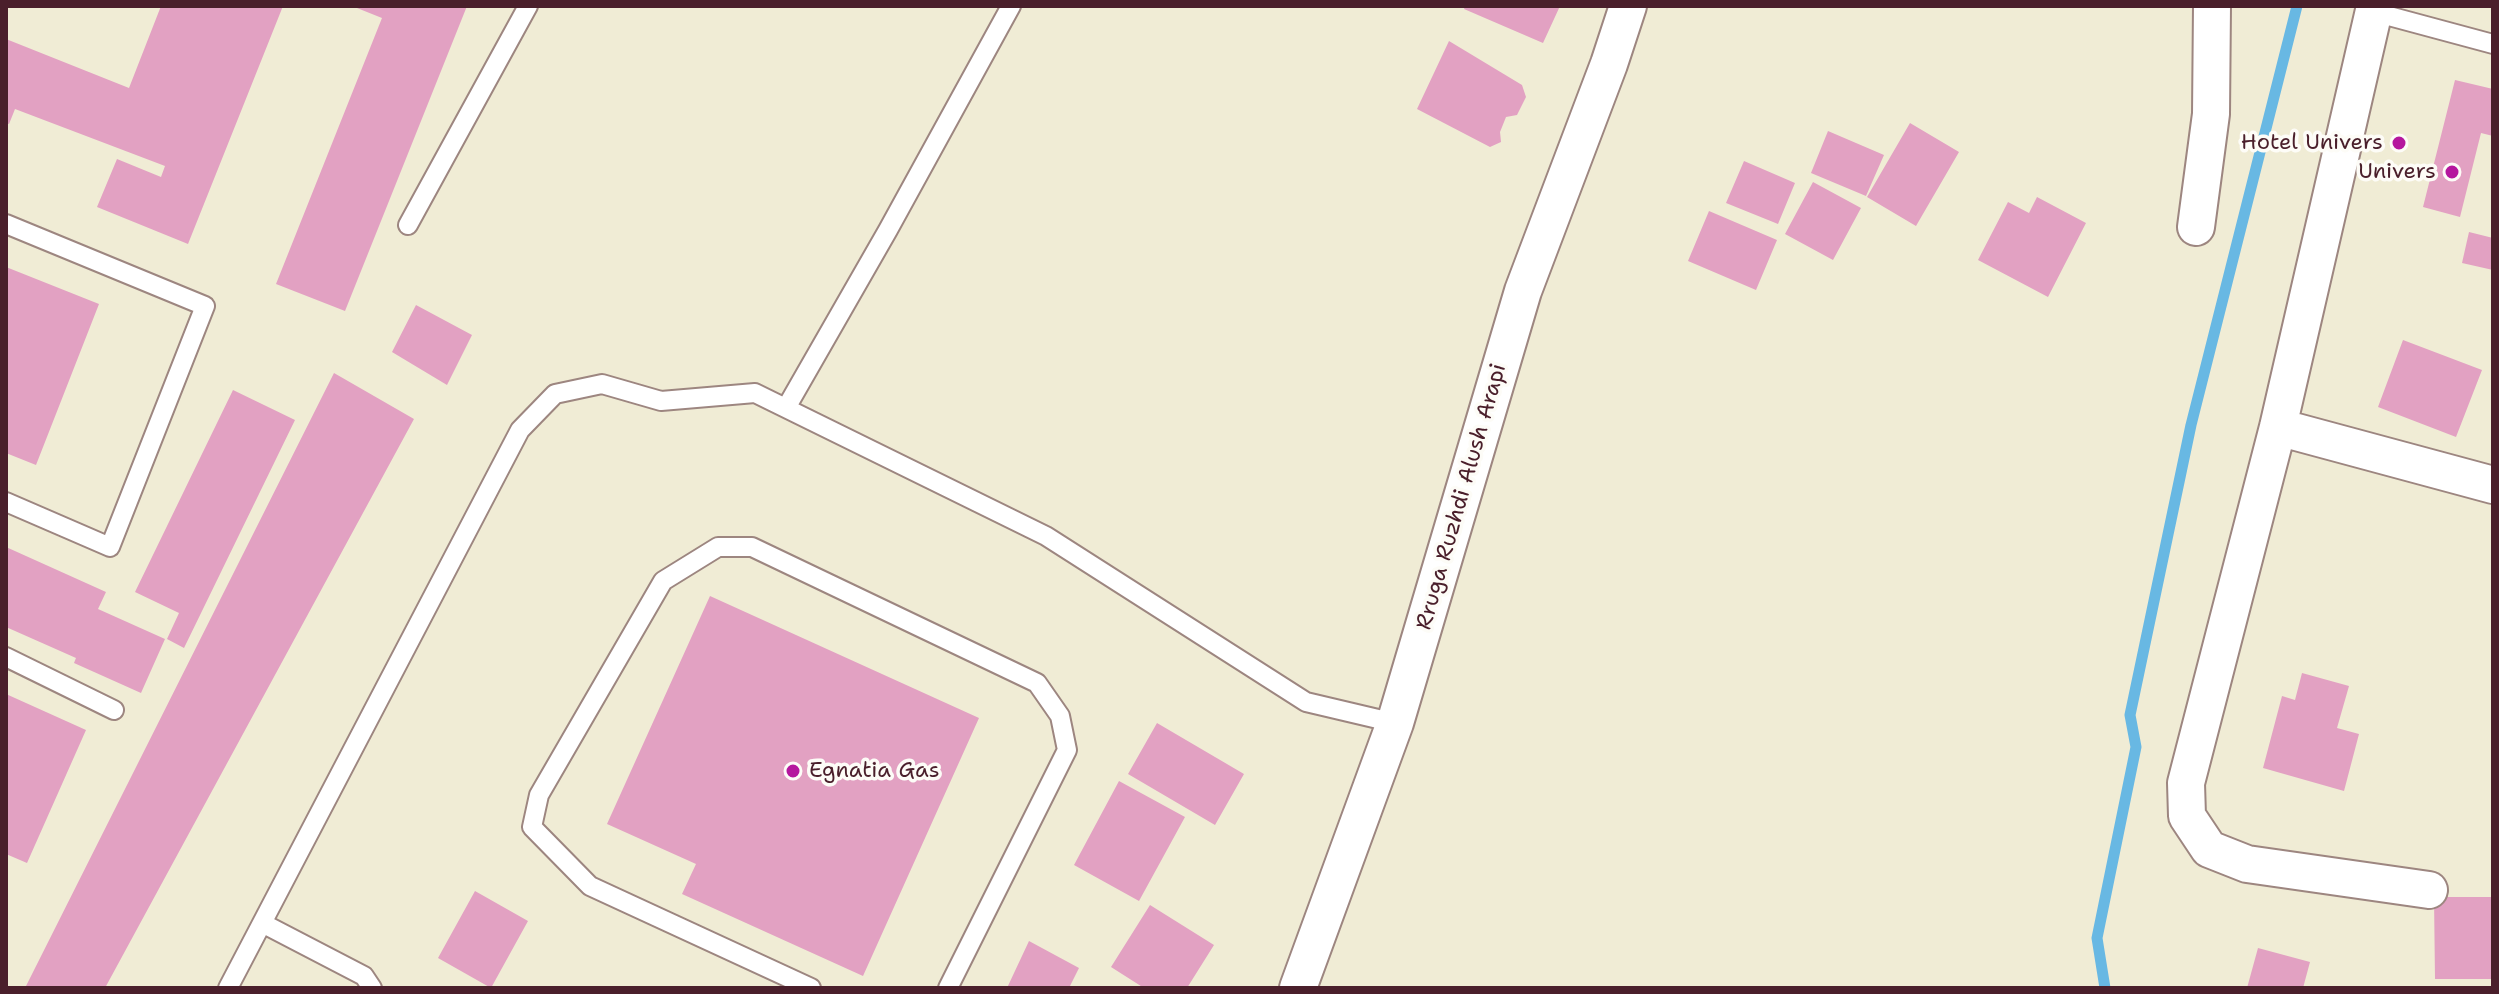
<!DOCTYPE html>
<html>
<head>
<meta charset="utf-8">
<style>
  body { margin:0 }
  #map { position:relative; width:2499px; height:994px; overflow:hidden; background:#f0ecd5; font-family:"Shantell Sans",sans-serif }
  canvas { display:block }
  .frame { position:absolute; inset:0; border:8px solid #4a1f2b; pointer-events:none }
</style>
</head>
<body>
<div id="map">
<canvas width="2499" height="994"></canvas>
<div class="frame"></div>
</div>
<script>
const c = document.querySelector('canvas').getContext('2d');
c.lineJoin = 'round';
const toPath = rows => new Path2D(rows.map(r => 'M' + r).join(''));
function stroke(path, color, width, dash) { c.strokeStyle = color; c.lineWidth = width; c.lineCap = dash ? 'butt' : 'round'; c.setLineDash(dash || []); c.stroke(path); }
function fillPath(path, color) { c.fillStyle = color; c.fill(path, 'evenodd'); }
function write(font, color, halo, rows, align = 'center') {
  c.font = font + ' "Shantell Sans",sans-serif'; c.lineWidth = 7; c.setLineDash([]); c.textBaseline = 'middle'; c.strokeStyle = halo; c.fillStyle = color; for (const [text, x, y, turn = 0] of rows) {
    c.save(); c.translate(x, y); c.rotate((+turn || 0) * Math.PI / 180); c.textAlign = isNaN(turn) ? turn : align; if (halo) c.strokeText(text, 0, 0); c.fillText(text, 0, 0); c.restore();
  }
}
stroke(toPath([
  [2105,988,2097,938,2136,747,2130,715,2191,425,2297,6]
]), '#68b8e3', 11);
fillPath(toPath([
  [161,6,283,6,188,244,97,207,117,159,161,177,165,166,15,109,9,124,6,123,6,39,129,88],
  [352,6,467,6,345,311,276,284,382,18],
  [1465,6,1560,6,1543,43,1464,9],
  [1449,41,1522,85,1526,97,1517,115,1506,117,1500,132,1501,142,1490,147,1417,109],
  [2455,80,2493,89,2493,136,2481,133,2460,217,2423,207],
  [1910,123,1959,152,1916,226,1867,197],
  [1828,131,1884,155,1866,196,1811,173],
  [1744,161,1795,183,1778,224,1726,203],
  [1813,182,1861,208,1833,260,1785,234],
  [2037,197,2086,223,2048,297,1978,260,2008,202,2029,213],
  [1709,211,1777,240,1756,290,1688,261],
  [2469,232,2493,238,2493,270,2462,263],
  [6,267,99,304,36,465,6,453],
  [416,305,472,335,447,385,392,352],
  [2403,340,2482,370,2456,437,2378,407],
  [334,373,414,419,105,988,25,988],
  [233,390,295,420,184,648,167,639,179,613,135,592],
  [6,547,106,592,98,609,165,639,141,693,74,663,76,658,6,627],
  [710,596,979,718,863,976,682,894,696,864,607,824],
  [2302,673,2349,686,2337,728,2359,734,2344,791,2263,768,2282,696,2295,700],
  [6,694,86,730,27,863,6,854],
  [1157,723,1244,774,1215,825,1128,774],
  [1119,781,1185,817,1139,901,1074,865],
  [475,891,528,921,491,988,438,958],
  [2434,897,2493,897,2493,979,2435,979],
  [1150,905,1214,945,1187,988,1144,988,1111,967],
  [1029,941,1079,968,1069,988,1007,988],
  [2258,948,2310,962,2303,988,2247,988]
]), '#e2a1c2');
const lane = toPath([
  [2374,12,2493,44],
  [6,224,205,306,110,547,6,502],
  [408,225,528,6],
  [786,408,888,230,1011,6],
  [6,657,114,710],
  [262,923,364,976,372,988],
  [228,988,520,430,555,394,602,384,661,401,755,393,1046,536,1306,702,1395,723],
  [811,988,590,886,532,827,539,795,663,581,718,547,752,547,1037,683,1060,716,1067,750,948,988]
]);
const street = toPath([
  [2375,6,2278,427,2186,783,2187,816,2209,849,2247,864,2429,890],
  [2196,227,2211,114,2212,6],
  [2278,427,2493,485],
  [1298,988,1395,723,1523,291,1609,64,1628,6]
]);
stroke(lane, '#9d8680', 22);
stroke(street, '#9d8680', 40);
stroke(lane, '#fff', 18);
stroke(street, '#fff', 36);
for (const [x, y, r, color] of [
  [2399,143,8,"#b5179e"],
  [2452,172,8,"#b5179e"],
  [793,771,8,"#b5179e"]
]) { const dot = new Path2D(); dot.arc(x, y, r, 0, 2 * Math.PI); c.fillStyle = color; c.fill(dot); stroke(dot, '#fdfcf7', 3); }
write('22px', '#4a1f2b', '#fdfcf7', [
  ["Hotel Univers",2383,143],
  ["Univers",2436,172],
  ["Egnatia Gas",809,771,"left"]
], 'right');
write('22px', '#4a1f2b', '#fdfcf7', [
  ["Rruga Ruzhdi Alush Arapi",1462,497,-74]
]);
</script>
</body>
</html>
